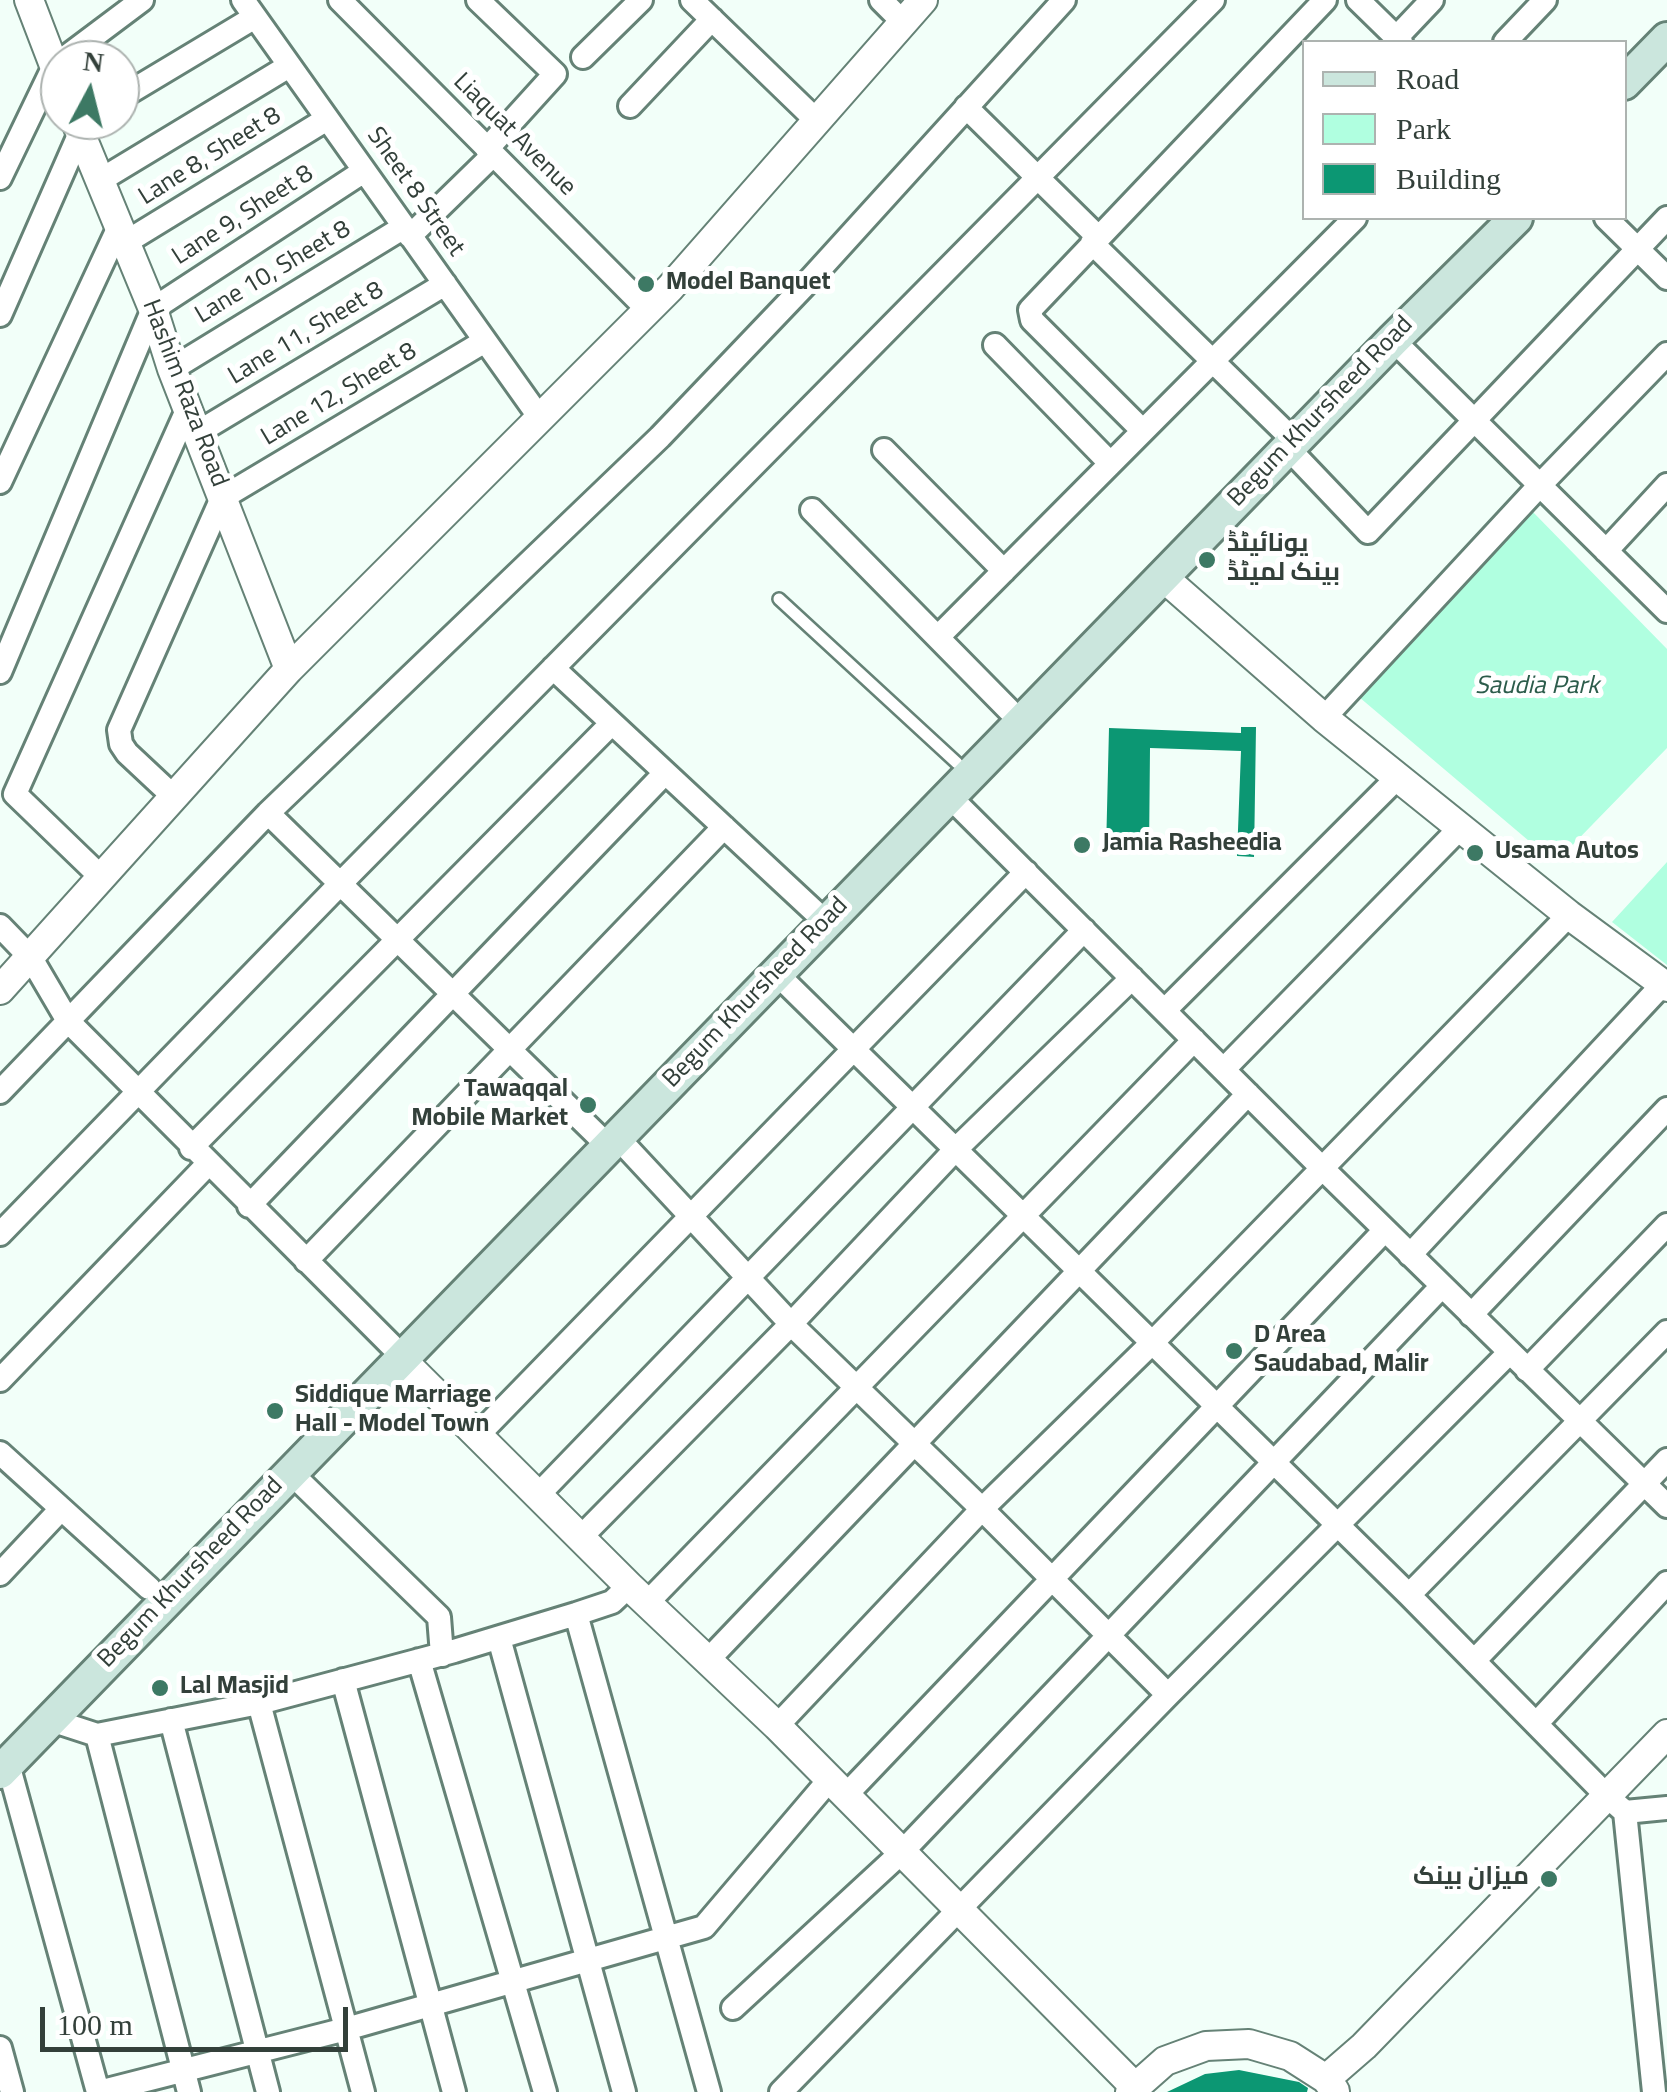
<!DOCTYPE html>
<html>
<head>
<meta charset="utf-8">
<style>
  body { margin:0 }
  #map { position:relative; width:1667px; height:2092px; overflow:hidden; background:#f2fff9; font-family:Georgia,serif }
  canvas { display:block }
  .legend { position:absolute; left:1302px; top:40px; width:325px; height:180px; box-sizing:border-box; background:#fff; border:2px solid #adb3b0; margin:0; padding:12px 18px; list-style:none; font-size:30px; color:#33403a }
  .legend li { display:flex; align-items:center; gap:20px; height:50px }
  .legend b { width:50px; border:2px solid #adb3b0 }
  .north { position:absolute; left:40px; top:40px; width:100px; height:100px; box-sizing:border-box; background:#fff; border:2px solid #adb3b0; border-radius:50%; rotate:7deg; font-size:28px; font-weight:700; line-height:40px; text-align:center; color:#33403a }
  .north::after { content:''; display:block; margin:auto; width:35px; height:45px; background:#3d7964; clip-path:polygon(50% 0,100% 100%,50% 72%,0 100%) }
  .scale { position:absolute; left:40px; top:2007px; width:308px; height:45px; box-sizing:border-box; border:5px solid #33403a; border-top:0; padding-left:12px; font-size:30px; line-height:35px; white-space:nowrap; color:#33403a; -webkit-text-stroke:8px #fff; paint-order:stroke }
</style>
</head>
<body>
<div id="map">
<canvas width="1667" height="2092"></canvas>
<ul class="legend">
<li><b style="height:12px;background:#cbe6dd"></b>Road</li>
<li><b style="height:28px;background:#b0ffe0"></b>Park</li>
<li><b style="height:28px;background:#0c9773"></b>Building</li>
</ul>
<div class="north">N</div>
<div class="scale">100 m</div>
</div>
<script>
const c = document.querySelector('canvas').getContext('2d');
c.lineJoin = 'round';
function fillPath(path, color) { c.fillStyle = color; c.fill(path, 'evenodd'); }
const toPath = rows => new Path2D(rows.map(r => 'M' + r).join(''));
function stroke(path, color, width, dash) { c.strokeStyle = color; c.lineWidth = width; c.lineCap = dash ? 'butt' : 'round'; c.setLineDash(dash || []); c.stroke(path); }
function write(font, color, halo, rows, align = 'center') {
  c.font = font + ' Georgia,Cairo,serif'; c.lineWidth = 10; c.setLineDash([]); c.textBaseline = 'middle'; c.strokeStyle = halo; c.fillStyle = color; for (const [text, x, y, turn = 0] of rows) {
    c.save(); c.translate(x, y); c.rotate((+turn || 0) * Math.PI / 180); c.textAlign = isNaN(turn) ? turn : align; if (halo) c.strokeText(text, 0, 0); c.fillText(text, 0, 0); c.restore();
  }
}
fillPath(toPath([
  [1532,511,1667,649,1667,748,1555,863,1359,697],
  [1667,862,1667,965,1612,922]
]), '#b0ffe0');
fillPath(toPath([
  [1241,727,1256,727,1254,857,1237,856,1241,751,1150,748,1149,853,1106,851,1109,728,1241,733],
  [1239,2070,1299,2082,1308,2088,1307,2092,1167,2092,1205,2074]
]), '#0c9773');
const service = toPath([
  [779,599,957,763]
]);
const minor = toPath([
  [243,0,540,418],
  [340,0,648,310],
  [478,0,555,74,487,149],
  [692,0,817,121],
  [881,0,903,22],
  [1358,0,1401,42],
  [1396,38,1432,0],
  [1505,42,1545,0],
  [583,57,641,0],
  [62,60,142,0],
  [120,98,255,17],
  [630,106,712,19],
  [966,107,1098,237],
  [0,178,54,66,60,61],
  [99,181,289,66],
  [1606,218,1667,278],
  [410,236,493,155],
  [1092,243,1283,430],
  [123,244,327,119],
  [0,315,80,133],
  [1393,340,1667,611],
  [995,345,1110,463],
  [172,369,404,227],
  [1143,431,1032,320,1030,310,1325,0],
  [197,433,445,284],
  [1288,448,1368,532,1667,218],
  [884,450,1004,571],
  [0,482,118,229],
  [812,510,1009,710],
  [1606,551,1667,485],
  [938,637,1355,218],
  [553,668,814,911],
  [0,672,153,309,364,171],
  [1324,718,1540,485,1667,354],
  [174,797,127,753,121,744,119,730,222,498,485,341],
  [950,797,1321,1167,1667,1506],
  [268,813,597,1135],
  [102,878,15,794,188,408],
  [0,926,31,958,68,1021,391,1345],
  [777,974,1409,1595,1607,1796,1625,1812,1667,1808],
  [1165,1010,1398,777],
  [1224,1069,1460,828],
  [0,1092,268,813,660,437,807,283,1064,0],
  [617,1137,791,1324,982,1509,1168,1695],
  [191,1148,612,723],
  [249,1206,665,773],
  [0,1234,340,884,1213,0],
  [1410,1255,1663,984],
  [306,1261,724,827],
  [1471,1315,1667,1109],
  [1527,1370,1667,1225],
  [0,1380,208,1164],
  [478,1435,1026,872],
  [0,1453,149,1588],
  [291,1473,439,1617,442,1655],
  [538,1495,1084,930],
  [580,1538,791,1324,954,1151,1132,978],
  [0,1574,61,1509],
  [1409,1595,1667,1332],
  [647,1603,1194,1040],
  [576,1614,709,2092],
  [499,1638,624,2092],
  [419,1660,545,2092],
  [708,1660,1248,1094],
  [1474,1661,1667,1460],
  [343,1680,454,2092],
  [259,1703,363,2092],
  [51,1720,97,1735,259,1703,454,1651,576,1614,612,1602,629,1586],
  [171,1720,268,2092],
  [1536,1724,1667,1583],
  [777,1726,982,1509,1153,1342,1569,915],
  [97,1735,189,2092],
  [8,1764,98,2092],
  [846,1795,1385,1230],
  [1625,1812,1654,2092],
  [733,2008,902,1852,1442,1286],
  [0,2048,12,2092],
  [99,2092,346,2029,704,1927,830,1779],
  [781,2092,1168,1695,1509,1353]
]);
const tertiary = toPath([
  [29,0,60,81],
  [75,120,153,309,172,369,289,669],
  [1163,577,1324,718,1569,915,1667,987],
  [0,990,289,669,670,288,923,0],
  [402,1360,629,1586,777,1726,1134,2086],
  [1326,2079,1364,2046,1667,1734],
  [1130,2092,1165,2061,1206,2046,1249,2044,1290,2056,1326,2079,1335,2091]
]);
const secondary = toPath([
  [1624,83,1667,39],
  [0,1772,1393,340,1516,218]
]);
stroke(service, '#658276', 16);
stroke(minor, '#658276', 28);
stroke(tertiary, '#658276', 32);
stroke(secondary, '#658276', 38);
stroke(service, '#fff', 11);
stroke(minor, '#fff', 22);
stroke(tertiary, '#fff', 28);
stroke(secondary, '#cbe6dd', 32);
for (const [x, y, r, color] of [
  [646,284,10,"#3d7964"],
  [1207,560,10,"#3d7964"],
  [1082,845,10,"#3d7964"],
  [1475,853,10,"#3d7964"],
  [588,1105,10,"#3d7964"],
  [1234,1351,10,"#3d7964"],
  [275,1411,10,"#3d7964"],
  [160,1688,10,"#3d7964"],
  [1549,1879,10,"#3d7964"]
]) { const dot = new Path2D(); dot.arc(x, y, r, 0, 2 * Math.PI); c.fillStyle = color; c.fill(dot); stroke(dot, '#fff', 4); }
write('25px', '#33403a', '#fff', [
  ["Liaquat Avenue",513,136,45],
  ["Lane 8, Sheet 8",211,158,-32],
  ["Sheet 8 Street",414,193,55],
  ["Lane 9, Sheet 8",244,217,-33],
  ["Lane 10, Sheet 8",274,274,-31],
  ["Lane 11, Sheet 8",307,335,-31],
  ["Hashim Raza Road",183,394,69],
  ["Lane 12, Sheet 8",340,396,-31],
  ["Begum Khursheed Road",1322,413,-46],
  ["Begum Khursheed Road",757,994,-46],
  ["Begum Khursheed Road",192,1574,-46]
]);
write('bold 25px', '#33403a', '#fff', [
  ["Model Banquet",666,284],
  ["یونائیٹڈ",1227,546],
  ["بینک لمیٹڈ",1227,575],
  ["Jamia Rasheedia",1102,845],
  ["Usama Autos",1495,853],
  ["Tawaqqal",568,1091,"right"],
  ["Mobile Market",568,1120,"right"],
  ["D Area",1254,1337],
  ["Saudabad, Malir",1254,1366],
  ["Siddique Marriage",295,1397],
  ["Hall - Model Town",295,1426],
  ["Lal Masjid",180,1688],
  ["میزان بینک",1529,1879,"right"]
], 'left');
write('italic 25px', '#2c5c4b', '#fff', [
  ["Saudia Park",1537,688]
]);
</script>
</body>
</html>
